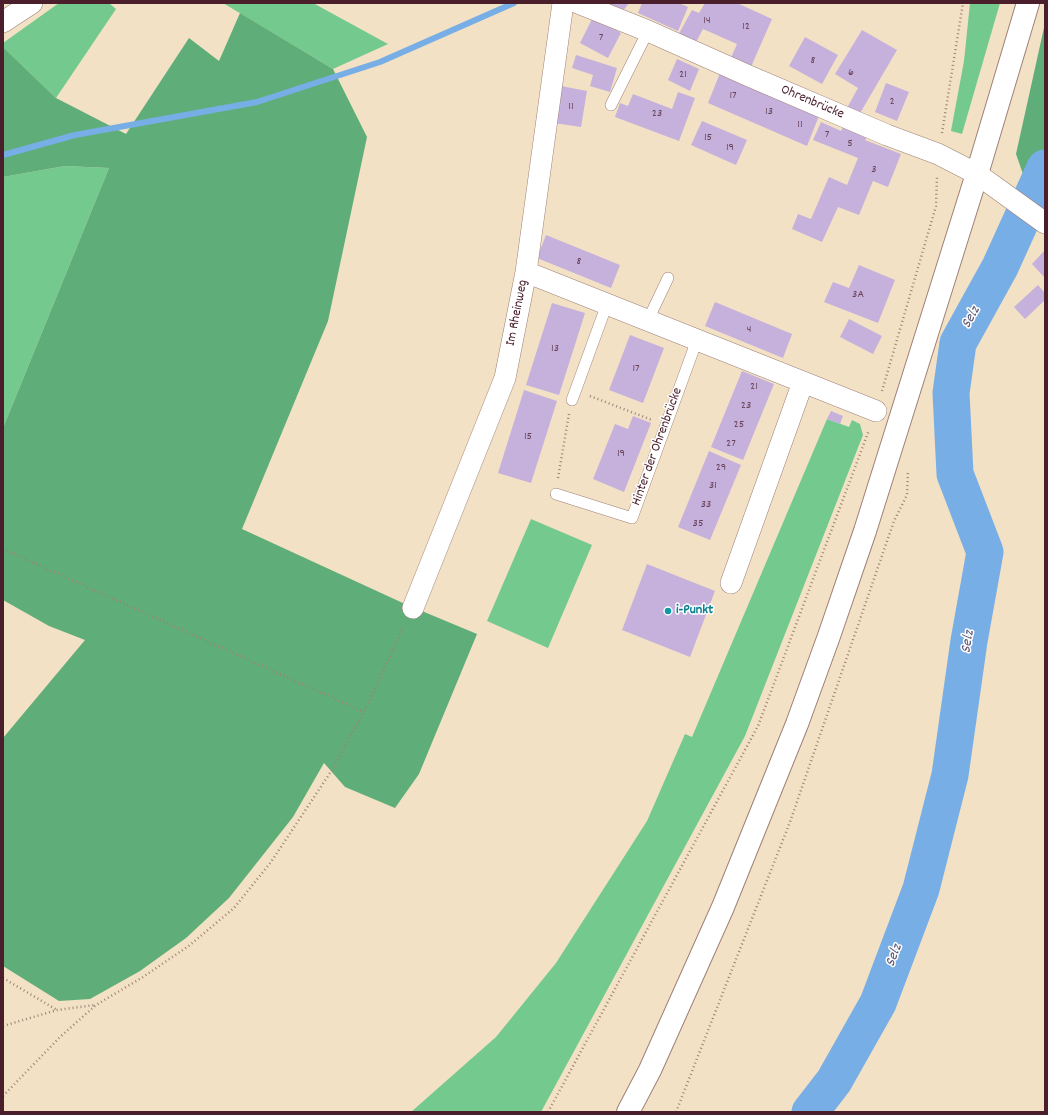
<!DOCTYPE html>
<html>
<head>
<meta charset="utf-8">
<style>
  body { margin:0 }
  #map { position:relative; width:1048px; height:1115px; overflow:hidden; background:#f2e1c4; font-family:Dekko,sans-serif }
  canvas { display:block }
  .frame { position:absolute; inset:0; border:4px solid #4a1f2b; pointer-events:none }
</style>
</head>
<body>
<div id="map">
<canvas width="1048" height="1115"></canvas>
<div class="frame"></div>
</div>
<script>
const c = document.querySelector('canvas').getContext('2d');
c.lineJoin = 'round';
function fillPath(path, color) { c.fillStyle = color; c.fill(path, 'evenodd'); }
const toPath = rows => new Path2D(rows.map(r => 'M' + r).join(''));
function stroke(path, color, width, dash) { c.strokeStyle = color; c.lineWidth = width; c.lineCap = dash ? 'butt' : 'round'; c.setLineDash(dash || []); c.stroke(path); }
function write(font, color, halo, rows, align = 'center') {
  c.font = font + ' Dekko,sans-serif'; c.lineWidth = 3; c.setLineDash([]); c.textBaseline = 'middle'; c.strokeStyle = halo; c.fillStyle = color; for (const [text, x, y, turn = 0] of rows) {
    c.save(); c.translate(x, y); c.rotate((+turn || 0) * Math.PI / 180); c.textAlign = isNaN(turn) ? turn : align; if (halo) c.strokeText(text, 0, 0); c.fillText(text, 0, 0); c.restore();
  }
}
fillPath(toPath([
  [59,3,109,3,116,9,56,98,3,47,3,43],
  [223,3,313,3,388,44,333,69],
  [970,3,1000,3,962,134,951,131,964,61],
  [65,166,109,168,3,428,3,177],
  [827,419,849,427,852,420,860,424,863,435,745,736,541,1112,411,1112,496,1037,556,963,647,821,685,734,692,737],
  [531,519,592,545,548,648,487,621]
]), '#74ca8e');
fillPath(toPath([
  [240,13,333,69,367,137,328,321,242,529,405,604,477,634,419,774,395,808,345,787,324,763,293,817,229,898,186,938,140,971,90,999,59,1001,3,966,3,738,85,640,49,626,3,600,3,428,109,168,65,166,3,177,3,47,56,98,126,134,189,38,219,61],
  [1045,23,1045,187,1023,174,1016,154]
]), '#5fae79');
stroke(toPath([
  [3,155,75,135,257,102,380,62,514,3]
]), '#78aee6', 6);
stroke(toPath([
  [810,1112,834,1081,878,1003,921,889,950,775,969,641,985,552,955,474,951,393,958,343,1000,267,1045,168]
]), '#78aee6', 37);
fillPath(toPath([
  [603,3,629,3,623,11],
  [642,3,679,3,688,7,678,31,638,13],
  [705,3,737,3,772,19,750,69,730,60,737,44,703,29,695,44,677,37,692,10,699,13],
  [593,17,621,33,608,58,580,43],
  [862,30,897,50,859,115,847,108,858,88,835,74],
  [805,37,838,55,822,84,789,66],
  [576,55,617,68,610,92,590,86,593,75,572,68],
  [677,59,699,69,690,91,668,80],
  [720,73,819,116,807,146,708,103],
  [886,83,909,92,897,121,875,112],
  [561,86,587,91,581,127,554,123],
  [678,92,695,98,679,141,615,117,620,103,628,106,633,94,672,109],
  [702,121,747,140,736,165,691,145],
  [821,122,841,131,844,125,868,135,865,140,901,154,888,187,873,181,859,215,838,207,822,242,792,229,798,214,811,219,829,177,847,185,858,158,813,140],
  [546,235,620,265,611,288,537,258],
  [1045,250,1045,278,1032,264],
  [859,265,895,280,878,323,824,302,833,282,849,288],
  [1038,285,1045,293,1045,300,1025,319,1014,307],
  [715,302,792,334,783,358,705,326],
  [552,303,585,313,559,395,526,385],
  [849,319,882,336,873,354,840,337],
  [630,335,664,348,643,403,609,390],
  [742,371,774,384,743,460,711,447],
  [524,390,557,401,531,483,498,473],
  [831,411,843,416,840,424,827,419],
  [633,416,651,423,624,492,593,479,615,424,628,429],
  [709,451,741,465,710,540,678,527],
  [647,564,715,591,690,657,622,630]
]), '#c6b1dd');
const service = toPath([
  [611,105,648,31],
  [648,320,668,278],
  [572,400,607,304],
  [556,494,632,518,697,340]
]);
const minor = toPath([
  [578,3,648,31,749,76,887,135,938,154,977,174,1045,223],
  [3,22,32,3],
  [526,272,876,411],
  [731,583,803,382],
  [413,608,505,378,526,272,563,3]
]);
const secondary = toPath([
  [628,1112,650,1070,723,907,797,724,829,636,865,531,977,174,1028,3]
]);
stroke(service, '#9e8078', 12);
stroke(minor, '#9e8078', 22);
stroke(secondary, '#9e8078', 24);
stroke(toPath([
  [942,133,963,3],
  [882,391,936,206,937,177],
  [590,396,652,420],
  [558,478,569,414],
  [3,549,364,712],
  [3,978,57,1010],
  [3,1026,57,1010,95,1005],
  [3,1096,60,1037,96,1005,143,977,190,945,234,908,271,862,330,773,364,712,404,626],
  [548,1112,758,726,869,430],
  [676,1112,790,822,894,521,907,495,908,471]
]), '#9e8078', 2.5, [1, 3]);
stroke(service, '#fff', 11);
stroke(minor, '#fff', 21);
stroke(secondary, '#fff', 22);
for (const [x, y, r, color] of [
  [668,611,4,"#0f9aa8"]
]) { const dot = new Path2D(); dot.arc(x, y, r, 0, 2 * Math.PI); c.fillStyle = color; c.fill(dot); stroke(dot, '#fff', 1.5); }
write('12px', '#694458', null, [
  ["14",707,21],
  ["12",746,27],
  ["7",601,38],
  ["8",813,61],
  ["6",851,73],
  ["21",683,75],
  ["17",733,96],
  ["2",892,102],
  ["11",571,107],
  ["13",769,112],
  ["23",657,114],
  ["11",800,125],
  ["7",827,135],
  ["15",708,138],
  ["5",850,144],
  ["19",730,148],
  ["3",874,170],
  ["8",579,262],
  ["3A",858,295],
  ["4",749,330],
  ["13",555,349],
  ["17",636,369],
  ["21",754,387],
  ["23",746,406],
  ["25",739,425],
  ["15",528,437],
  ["27",731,444],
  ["19",621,454],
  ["29",721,468],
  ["31",713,486],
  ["33",706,505],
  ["35",698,524]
]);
write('14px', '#4a1f2b', '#fff', [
  ["Ohrenbrücke",812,103,23],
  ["Im Rheinweg",518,313,-79],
  ["Hinter der Ohrenbrücke",658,447,-70]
]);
write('bold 14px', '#0d838f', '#fff', [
  ["i-Punkt",676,611]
], 'left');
write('italic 15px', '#5c5876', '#fff', [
  ["Selz",972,318,-61],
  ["Selz",969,642,-81],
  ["Selz",895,956,-69]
]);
</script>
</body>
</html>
